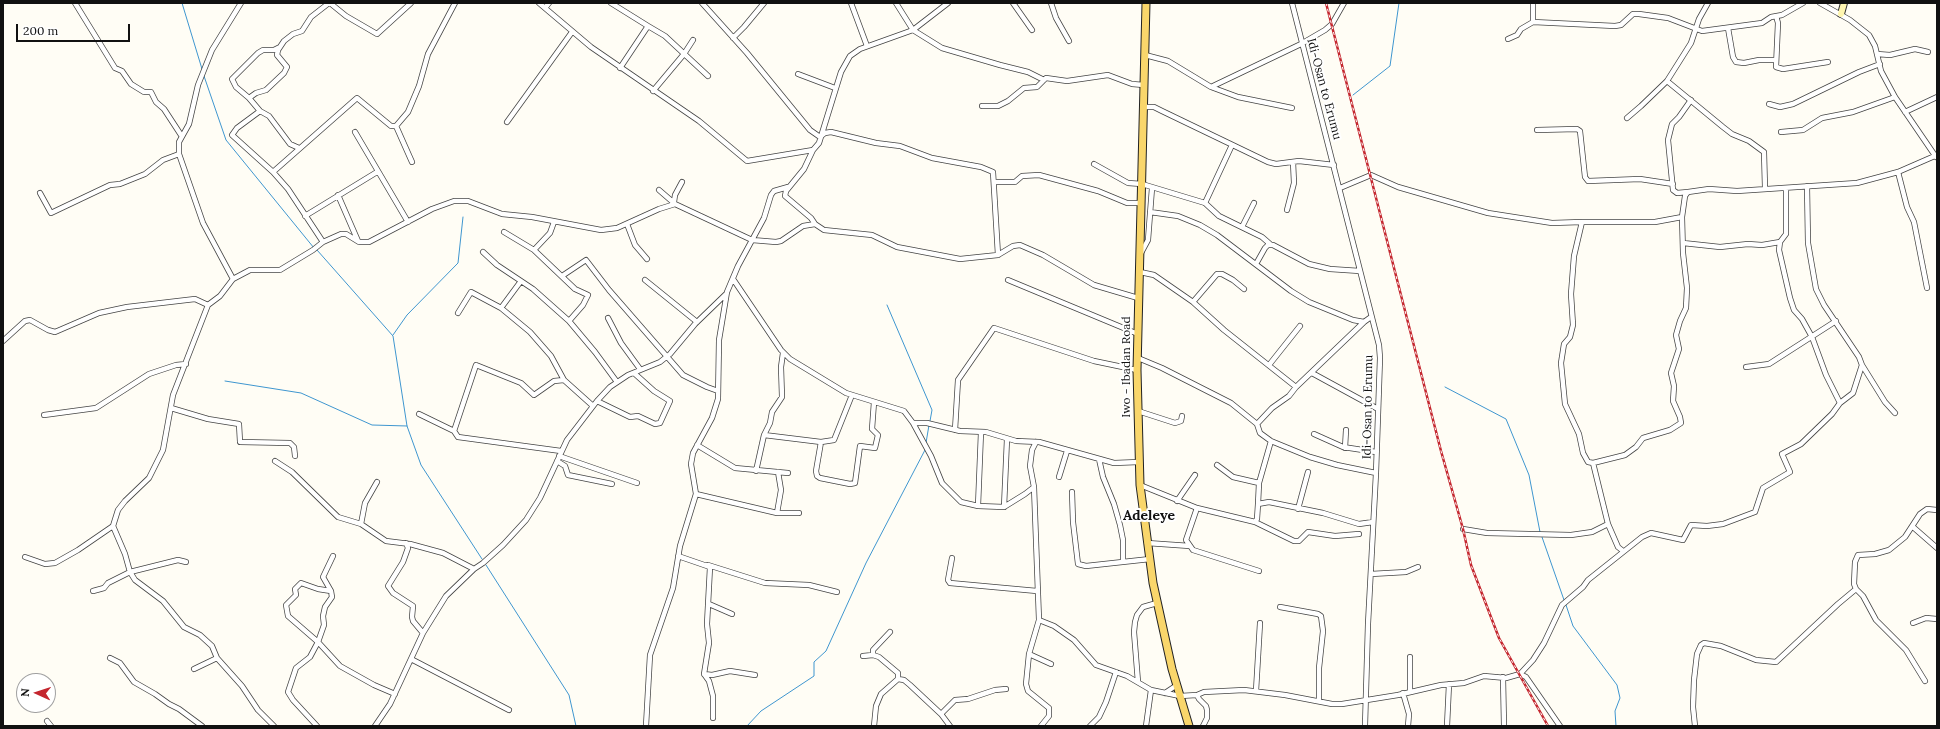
<!DOCTYPE html>
<html>
<head>
<meta charset="utf-8">
<style>
  body { margin:0 }
  #map { position:relative; width:1940px; height:729px; overflow:hidden; background:#fffdf5; font-family:Lora,serif }
  canvas { display:block }
  .frame { position:absolute; inset:0; border:4px solid #111; pointer-events:none }
  .north { position:absolute; left:16px; top:673px; width:40px; height:40px; box-sizing:border-box; background:#fff; border:1px solid #a0a0a0; border-radius:50%; rotate:273deg; font-size:11px; font-weight:700; line-height:16px; text-align:center; color:#111 }
  .north::after { content:''; display:block; margin:auto; width:14px; height:18px; background:#c4262e; clip-path:polygon(50% 0,100% 100%,50% 72%,0 100%) }
  .scale { position:absolute; left:16px; top:24px; width:114px; height:18px; box-sizing:border-box; border:2px solid #111; border-top:0; padding-left:5px; font-size:12px; line-height:14px; white-space:nowrap; color:#111; -webkit-text-stroke:3px #fff; paint-order:stroke }
</style>
</head>
<body>
<div id="map">
<canvas width="1940" height="729"></canvas>
<div class="frame"></div>
<div class="north">N</div>
<div class="scale">200 m</div>
</div>
<script>
const c = document.querySelector('canvas').getContext('2d');
c.lineJoin = 'round';
const toPath = rows => new Path2D(rows.map(r => 'M' + r).join(''));
function stroke(path, color, width, dash) { c.strokeStyle = color; c.lineWidth = width; c.lineCap = dash ? 'butt' : 'round'; c.setLineDash(dash || []); c.stroke(path); }
function write(font, color, halo, rows, align = 'center') {
  c.font = font + ' Lora,serif'; c.lineWidth = 4; c.setLineDash([]); c.textBaseline = 'middle'; c.strokeStyle = halo; c.fillStyle = color; for (const [text, x, y, turn = 0] of rows) {
    c.save(); c.translate(x, y); c.rotate((+turn || 0) * Math.PI / 180); c.textAlign = isNaN(turn) ? turn : align; if (halo) c.strokeText(text, 0, 0); c.fillText(text, 0, 0); c.restore();
  }
}
stroke(toPath([
  [182,3,202,69],
  [204,76,226,140,314,248],
  [1353,95,1390,66,1399,3],
  [317,250,393,336,407,426,421,465,482,559],
  [887,305,932,410,930,421],
  [393,335,407,315,458,263,463,217],
  [225,381,301,393,372,425,407,426],
  [1445,387,1506,419,1529,475,1540,532],
  [926,443,929,425],
  [1542,537,1564,600],
  [486,565,569,695,576,726],
  [1566,605,1573,626,1617,685,1620,698,1615,711,1616,726],
  [747,726,761,711,814,676,814,662,826,651,866,563,925,450]
]), '#3f96cf', 1);
const street = toPath([
  [75,3,115,68,122,71,131,84,144,92,151,92,156,102,164,109,181,135],
  [330,3,346,16,377,34,411,3],
  [539,3,591,47,699,121,747,161,813,150,819,143,841,72,850,56,860,49,913,30,948,3],
  [611,3,648,26],
  [702,3,747,53,810,130,820,137,825,133,831,132,876,143,900,146,932,158,981,167,993,172,998,255],
  [851,3,867,46],
  [896,3,913,30,942,48,1000,65,1028,72,1044,80],
  [1013,3,1032,30],
  [1051,3,1056,18,1069,41],
  [1292,3,1379,345,1380,358,1376,473,1368,624,1365,726],
  [1820,3,1850,20,1869,35,1875,46,1881,71,1895,97,1936,157],
  [545,8,549,3],
  [1776,16,1778,23,1776,67,1783,69,1828,62],
  [1533,22,1615,26,1621,25,1633,14,1639,14,1668,18,1702,31,1762,23,1771,17,1782,15,1803,3],
  [1728,28,1733,57,1736,62,1744,63,1759,60,1775,60],
  [733,38,744,27,764,3],
  [1508,39,1517,35,1521,29,1533,22,1533,3],
  [280,47,274,50,263,50,258,53,232,79,236,87,249,98,260,111,269,116,290,144,299,148],
  [1877,54,1890,55,1915,49,1928,52],
  [1145,55,1168,61,1211,87,1301,44,1325,30,1332,24,1344,3],
  [620,68,648,26,665,36,708,76],
  [798,74,835,88],
  [1667,81,1723,127,1732,134,1749,141,1764,152,1765,188],
  [1211,87,1238,97,1292,108],
  [653,91,684,54,693,40],
  [249,98,256,93,266,90,284,73,287,67,277,55,278,50,284,41,293,34,302,31,311,17,329,3],
  [1769,104,1780,107,1793,104,1859,72,1880,64],
  [982,106,998,106,1008,101,1024,88,1037,87,1046,78,1067,81,1108,75,1132,84,1144,85],
  [1143,107,1154,107,1162,111,1268,162,1276,164,1299,161,1334,165],
  [260,111,237,128,232,135,273,172,288,189,323,242],
  [1905,112,1937,97],
  [1627,118,1641,106,1667,81,1691,43,1699,19,1708,3],
  [507,122,572,32],
  [396,126,412,162],
  [1537,130,1577,129,1580,131,1585,177,1588,181,1640,179,1673,184],
  [355,132,408,222],
  [1781,132,1803,130,1822,118,1853,112,1895,97],
  [813,150,804,169,786,191,785,196,811,218,815,224,824,230,872,235,897,247,960,259,998,255,1013,246,1020,245,1043,255,1094,285,1138,298],
  [1094,164,1128,183,1142,184,1205,203,1219,216,1262,237,1270,244],
  [273,172,357,98,391,126,396,126,408,112,419,86,428,54,455,3],
  [1898,172,1907,207,1914,222,1927,288],
  [994,182,1015,182,1022,176,1039,175,1098,191,1127,203,1141,203],
  [1807,186,1808,243,1816,289,1824,305,1859,357,1862,365,1885,402,1895,413],
  [1340,188,1371,175,1398,187,1488,213,1552,223,1582,222,1574,256,1571,294,1573,325,1570,337,1564,344,1561,363,1565,404,1579,434,1583,453,1588,462,1593,463,1625,455,1636,447,1643,438,1670,430,1681,423,1680,417,1673,401,1674,386,1671,373,1679,349,1676,335,1680,321,1686,308,1687,288,1683,253,1682,217],
  [659,190,674,203],
  [1688,192,1677,193,1673,190,1668,140,1672,124,1679,117,1691,100],
  [40,193,51,213,110,185,120,184,145,174,163,160,179,154],
  [338,195,358,241],
  [674,202,675,195,682,182],
  [1205,203,1232,145],
  [1287,210,1294,183,1293,162],
  [1150,212,1178,216,1200,225,1217,235,1291,291,1309,302,1353,320,1364,322,1371,317],
  [305,216,377,172],
  [1582,222,1655,222,1682,217,1685,196,1688,192,1709,189,1737,191,1857,183,1898,172,1937,155],
  [627,224,635,245,647,259],
  [1242,227,1254,203],
  [504,232,534,250,575,289,588,295,583,305,569,321],
  [1683,243,1720,247,1748,244,1762,245,1780,242],
  [534,250,550,233,554,222],
  [483,252,497,265,533,289,569,321,595,352,617,382],
  [1141,253,1148,240,1152,188],
  [1256,264,1265,248,1268,245,1273,245,1309,264,1330,269,1360,271],
  [1140,272,1154,275,1193,302,1224,330,1296,387],
  [562,276,586,260,609,290,683,375,707,387,718,391],
  [233,279,203,223,179,154,179,142,189,124,198,85,212,50,241,3],
  [733,279,781,350,790,359,846,393,904,411,913,423,931,456,942,483,961,502,978,506,1004,507,1025,494,1034,487,1030,466,1032,450,1036,442],
  [645,280,697,322],
  [1008,280,1138,334],
  [1193,302,1217,274,1222,274,1233,280,1244,289],
  [208,305,173,395,163,450,149,478,125,501,118,510,113,526,125,554,130,572,135,580,163,601,184,627,200,635,212,646,217,658,242,686,258,710,274,726],
  [501,308,521,281],
  [458,313,471,292,501,308,530,332,551,356,564,380,593,406],
  [608,318,621,343,640,369],
  [3,341,25,321,30,320,48,330,55,332,99,313,127,307,195,299,208,305,220,296,233,279,250,270,280,270,313,250,323,242,341,234,346,234,359,242,369,242,432,209,454,201,468,201,502,214,532,217,601,230,617,228,659,209,675,204,752,240,776,242,781,241,803,226,815,224],
  [1138,358,1162,368,1231,403,1257,424,1260,433,1271,441,1310,457,1337,465,1376,473],
  [1269,365,1300,326],
  [1746,367,1769,364,1836,321],
  [1312,373,1378,409],
  [852,395,834,440,821,442,816,471,817,476,820,478,850,484,855,483,860,446,875,448,878,435,872,429,874,402],
  [597,401,630,417,638,416,655,424,660,423,670,401,654,391,634,373],
  [1840,403,1853,393,1862,365],
  [171,408,208,419,239,424,240,442,290,443,294,447,295,456],
  [1138,411,1175,423,1181,421,1182,416],
  [419,414,454,431],
  [44,415,96,408,149,374,176,365,186,364],
  [913,423,927,423,960,431,986,432,1016,441,1039,442,1114,463,1139,462],
  [1257,424,1272,408,1289,396,1296,387,1364,322],
  [955,430,958,380,994,328,1094,361,1137,370],
  [1314,434,1343,447,1376,452],
  [764,435,770,423,772,412,782,397,781,367,783,353],
  [697,445,735,468,788,473],
  [1345,448,1346,430],
  [561,451,458,437,454,431,476,365,521,383,534,395,554,381,564,380],
  [559,456,637,483],
  [1099,459,1103,477,1114,504,1120,525,1123,540,1123,562],
  [275,461,292,472,338,517,361,524,386,541,410,544,443,553,474,569],
  [557,461,565,466,568,475,612,484],
  [1593,463,1608,524,1618,547,1623,551],
  [1217,465,1233,477,1259,483],
  [756,471,764,435,821,442],
  [1059,477,1067,451],
  [1140,485,1197,508,1251,521,1255,522,1257,519,1258,504,1269,502,1323,513,1359,524,1373,522],
  [1034,487,1039,620,1029,654,1026,684,1028,691,1049,708,1049,716,1041,726],
  [1072,492,1073,522,1078,564,1086,566,1150,559],
  [696,494,777,513,799,513],
  [1177,501,1195,475],
  [1258,504,1259,483,1271,441],
  [978,506,981,432],
  [1004,507,1007,439],
  [1197,508,1186,540,1193,550,1259,571],
  [1298,509,1308,472],
  [777,513,781,490,778,472],
  [1255,522,1294,541,1299,541,1308,532,1335,536,1359,534],
  [361,524,365,503,377,482],
  [1913,527,1937,548],
  [1463,529,1487,533,1571,535,1592,532,1608,524],
  [406,543,408,548,403,562,388,586,393,593,413,606,412,617,413,621,423,633],
  [1147,543,1190,546],
  [678,556,710,567,707,624,709,643,704,674,709,681,713,696,713,718],
  [25,557,45,564,55,563,78,550,113,526],
  [952,558,948,580,950,583,1037,591],
  [708,565,765,583,809,585,837,592],
  [1371,574,1406,572,1418,567],
  [93,591,104,588,108,583,130,572,178,560,186,562],
  [331,591,323,577,333,556],
  [709,604,732,614],
  [1280,607,1318,614,1321,616,1323,631,1319,668,1319,701],
  [1039,620,1054,626,1074,640,1096,665,1127,676,1151,690,1180,696,1197,695,1204,692,1244,690,1285,695,1332,704,1342,704,1398,695,1441,685,1464,683,1484,676,1506,678,1520,674,1533,660,1544,643,1562,605,1583,587,1588,580,1642,537,1651,533,1683,540,1691,525,1707,526,1723,524,1755,512,1763,488,1790,472,1782,454,1801,444,1832,414,1840,403,1826,375,1812,337,1802,319,1794,310,1790,298,1779,250,1780,242,1786,234,1786,188],
  [1913,623,1926,618,1937,619],
  [1029,654,1051,664],
  [873,655,873,650,890,632],
  [863,656,873,655,879,657,898,673,898,679],
  [1410,657,1410,692],
  [110,658,120,663,134,682,155,694,169,704,179,709,202,726],
  [411,659,509,710],
  [194,669,217,658],
  [704,674,712,675,730,671,755,675],
  [1520,674,1526,677,1560,726],
  [1503,677,1504,726],
  [1925,681,1906,650,1876,620,1863,596,1856,589,1854,584,1855,562,1858,555,1875,554,1889,550,1905,537,1920,514,1927,509,1937,510],
  [1138,682,1134,632,1135,622,1137,615,1143,607,1157,603],
  [1256,691,1260,623],
  [1165,693,1177,685],
  [1403,693,1409,714,1408,726],
  [1197,695,1199,699,1206,706,1207,710,1207,718,1203,726],
  [941,714,955,700,968,699,995,690,1006,689],
  [47,721,51,726],
  [317,726,293,700,288,692,296,668,310,657,318,642,324,625,323,616,325,607,332,597,331,591,318,589,301,583,295,589,296,595,286,605,288,616,318,642,340,666,374,685,395,694],
  [375,726,390,704,423,633,446,596,474,569,483,563,503,545,526,520,540,498,567,440,597,401,610,387,628,375,660,362,670,354,695,324,726,294],
  [646,726,650,655,673,588,680,546,696,494,691,464,693,453,712,418,718,399,719,340,727,292,738,266,764,218,771,195,774,191,788,187],
  [874,726,876,706,881,694,898,679,904,680,910,685,941,714,950,726],
  [1090,726,1099,717,1106,702,1116,672],
  [1146,726,1151,690],
  [1447,726,1449,684],
  [1695,726,1693,707,1694,680,1697,654,1701,645,1704,643,1721,646,1756,660,1776,662,1838,604,1856,589]
]);
const secondary = toPath([
  [1841,14,1844,3]
]);
const primary = toPath([
  [1146,3,1137,370,1140,485,1153,583,1172,669,1189,726]
]);
stroke(street, '#444', 6);
stroke(secondary, '#333', 8);
stroke(primary, '#222', 9);
stroke(street, '#fff', 4.5);
stroke(secondary, '#fff6b0', 6);
stroke(primary, '#f9d66b', 7);
const rail = toPath([
  [1326,3,1441,451,1463,529,1471,565,1499,638,1548,726]
]);
stroke(rail, '#c4262e', 2.5);
stroke(rail, '#fff', 1, [3]);
write('12px', '#111', '#fff', [
  ["Idi-Osan to Erumu",1324,89,75],
  ["Iwo - Ibadan Road",1127,367,-90],
  ["Idi-Osan to Erumu",1368,407,-89]
]);
write('bold 14px', '#111', '#fff', [
  ["Adeleye",1149,516]
]);
</script>
</body>
</html>
